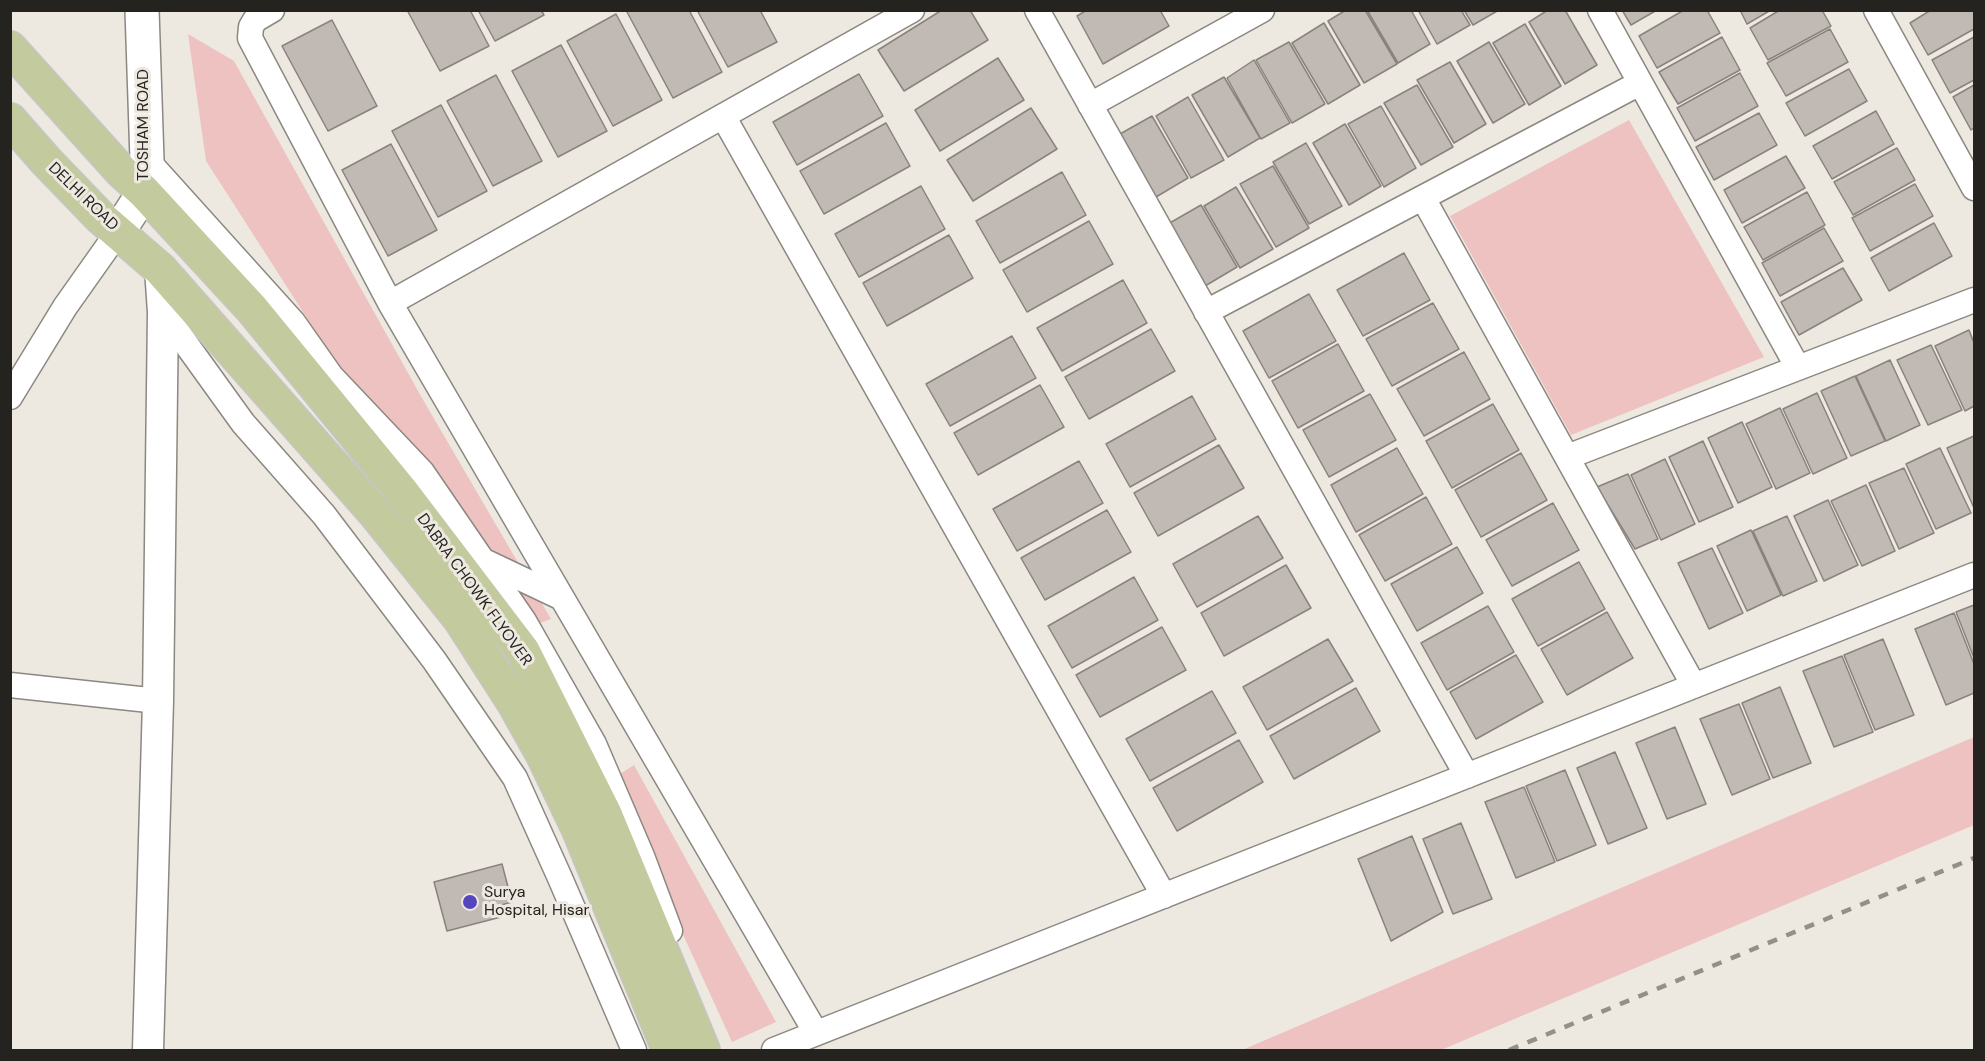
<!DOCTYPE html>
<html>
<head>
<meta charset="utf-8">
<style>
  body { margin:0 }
  #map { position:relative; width:1985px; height:1061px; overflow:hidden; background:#ede9e1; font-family:"DM Sans",sans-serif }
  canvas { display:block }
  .frame { position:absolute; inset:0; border:12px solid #252320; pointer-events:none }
</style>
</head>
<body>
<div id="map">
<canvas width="1985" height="1061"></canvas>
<div class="frame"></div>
</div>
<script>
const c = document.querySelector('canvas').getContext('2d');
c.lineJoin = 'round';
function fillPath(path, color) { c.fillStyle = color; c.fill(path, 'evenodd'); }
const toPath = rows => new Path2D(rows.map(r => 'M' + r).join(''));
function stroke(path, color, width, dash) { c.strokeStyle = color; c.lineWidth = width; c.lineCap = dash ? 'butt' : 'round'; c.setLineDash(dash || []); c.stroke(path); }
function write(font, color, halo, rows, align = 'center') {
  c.font = font + ' "DM Sans",sans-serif'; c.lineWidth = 6; c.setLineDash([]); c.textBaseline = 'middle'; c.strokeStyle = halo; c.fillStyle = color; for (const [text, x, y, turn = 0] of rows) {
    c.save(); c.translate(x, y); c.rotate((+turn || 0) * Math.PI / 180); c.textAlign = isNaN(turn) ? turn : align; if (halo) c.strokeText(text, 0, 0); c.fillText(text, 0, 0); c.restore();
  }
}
fillPath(toPath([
  [188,34,234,61,422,398,551,619,540,623,330,354,206,161],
  [1629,120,1764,357,1571,435,1450,216],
  [1974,737,1974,825,1441,1050,1242,1050],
  [634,765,776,1022,732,1042,612,779]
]), '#eec2c1');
const building = toPath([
  [407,10,470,10,489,46,440,71,407,10],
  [478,10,541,10,544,15,495,41,478,10],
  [630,10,689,10,722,72,673,98,627,12,630,10],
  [697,10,760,10,777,42,728,67,697,10],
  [942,10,970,10,988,40,904,91,878,50,942,10],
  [1087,10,1160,10,1169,26,1103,64,1077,16,1087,10],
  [1346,10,1365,10,1397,64,1364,83,1328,21,1346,10],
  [1367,10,1411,10,1430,44,1398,63,1367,10],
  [1418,10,1461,10,1470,25,1437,44,1418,10],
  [1464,10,1499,10,1473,25,1464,10],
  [1548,10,1565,10,1597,65,1565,84,1529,22,1548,10],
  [1622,10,1657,10,1631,25,1622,10],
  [1684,10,1707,10,1720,33,1657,68,1639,36,1684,10],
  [1740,10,1771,10,1747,24,1740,10],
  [1780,10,1822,10,1831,26,1768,60,1750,28,1780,10],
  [1931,10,1974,10,1974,29,1928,55,1910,23,1931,10],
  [616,14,662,100,613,126,567,41,616,14],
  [332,20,377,106,328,131,282,46,332,20],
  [1324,23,1360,85,1328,104,1292,43,1324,23],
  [1525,24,1561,86,1529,105,1493,43,1525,24],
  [1830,29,1848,62,1786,96,1767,63,1830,29],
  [1722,37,1740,70,1678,104,1659,72,1722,37],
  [1974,37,1974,80,1950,93,1932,60,1974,37],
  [1289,42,1325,104,1292,123,1256,60,1289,42],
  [1489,42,1525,104,1493,123,1457,61,1489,42],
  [561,45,607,131,558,157,512,71,561,45],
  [998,58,1024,100,940,151,915,110,998,58],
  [1254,60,1290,123,1261,139,1227,78,1254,60],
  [1450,62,1486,124,1454,143,1417,80,1450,62],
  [1849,69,1867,101,1805,136,1786,103,1849,69],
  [1740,73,1758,106,1695,141,1677,108,1740,73],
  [859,74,883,116,797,165,773,122,859,74],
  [496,75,542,161,493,186,447,101,496,75],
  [1224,77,1260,138,1228,157,1192,95,1224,77],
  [1417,85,1453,147,1421,165,1384,103,1417,85],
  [1974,85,1974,128,1971,130,1953,97,1974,85],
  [1188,97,1224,160,1191,178,1156,116,1188,97],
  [441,105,487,191,438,217,392,131,441,105],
  [1381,106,1416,168,1384,187,1348,124,1381,106],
  [1031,108,1057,149,973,201,947,160,1031,108],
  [1876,111,1894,144,1832,179,1813,146,1876,111],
  [1759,113,1777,145,1714,180,1696,147,1759,113],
  [1152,116,1188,178,1156,197,1120,134,1152,116],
  [886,123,910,166,824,214,800,171,886,123],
  [1345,124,1381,186,1349,205,1313,143,1345,124],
  [1306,143,1342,206,1309,224,1273,162,1306,143],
  [391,144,437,230,388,256,342,170,391,144],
  [1897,148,1915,180,1853,215,1834,182,1897,148],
  [1786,156,1805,188,1742,223,1724,190,1786,156],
  [1273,166,1309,228,1276,247,1240,184,1273,166],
  [1062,172,1086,215,1000,263,976,221,1062,172],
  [1915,184,1933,216,1870,251,1852,218,1915,184],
  [921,186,945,229,859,277,835,234,921,186],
  [1236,187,1273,249,1240,268,1204,206,1236,187],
  [1807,192,1825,225,1763,260,1744,227,1807,192],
  [1201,205,1237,267,1205,286,1168,224,1201,205],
  [1089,221,1113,264,1027,312,1003,270,1089,221],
  [1934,223,1952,256,1889,291,1871,258,1934,223],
  [1824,228,1843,261,1780,296,1762,263,1824,228],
  [949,235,973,278,887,326,863,283,949,235],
  [1404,253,1430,300,1363,336,1337,290,1404,253],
  [1843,268,1862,300,1799,335,1781,302,1843,268],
  [1123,280,1147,323,1062,371,1037,328,1123,280],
  [1309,294,1336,341,1269,378,1243,331,1309,294],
  [1433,303,1459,349,1392,386,1366,339,1433,303],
  [1151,329,1175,371,1089,419,1065,377,1151,329],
  [1969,330,1974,343,1974,406,1965,411,1935,346,1969,330],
  [1012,336,1036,378,950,426,926,384,1012,336],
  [1338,344,1364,391,1298,428,1272,381,1338,344],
  [1931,345,1962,410,1928,425,1897,360,1931,345],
  [1464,352,1490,399,1424,436,1397,389,1464,352],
  [1890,360,1920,425,1886,441,1856,376,1890,360],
  [1855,376,1885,441,1851,456,1821,391,1855,376],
  [1040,385,1064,427,978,475,954,433,1040,385],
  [1817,393,1847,458,1813,474,1783,409,1817,393],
  [1370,394,1396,440,1329,477,1303,430,1370,394],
  [1192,396,1216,439,1130,487,1106,444,1192,396],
  [1493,404,1519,450,1452,488,1426,441,1493,404],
  [1780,408,1810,473,1776,489,1746,424,1780,408],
  [1742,422,1772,487,1738,503,1708,438,1742,422],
  [1974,436,1974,508,1947,448,1974,436],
  [1703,441,1733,507,1699,522,1669,457,1703,441],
  [1219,445,1244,488,1158,536,1134,493,1219,445],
  [1397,448,1423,494,1356,532,1331,485,1397,448],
  [1940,448,1971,513,1936,529,1906,464,1940,448],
  [1521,453,1547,500,1481,537,1455,490,1521,453],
  [1665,459,1695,524,1661,540,1631,475,1665,459],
  [1079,461,1103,503,1017,551,993,509,1079,461],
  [1904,468,1934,533,1899,549,1869,483,1904,468],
  [1628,474,1658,539,1635,549,1597,487,1628,474],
  [1866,485,1895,551,1862,566,1831,501,1866,485],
  [1426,497,1452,544,1385,581,1359,535,1426,497],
  [1828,500,1858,565,1824,581,1794,516,1828,500],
  [1553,503,1579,550,1512,586,1486,540,1553,503],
  [1107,510,1131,552,1045,600,1021,558,1107,510],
  [1258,516,1283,558,1197,607,1173,564,1258,516],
  [1787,516,1817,581,1783,596,1753,531,1787,516],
  [1751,530,1781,595,1747,611,1717,546,1751,530],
  [1457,547,1483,593,1417,631,1391,584,1457,547],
  [1712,548,1743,613,1709,629,1678,563,1712,548],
  [1579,562,1605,609,1538,646,1512,599,1579,562],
  [1286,565,1311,608,1224,656,1201,613,1286,565],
  [1134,577,1158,620,1072,668,1048,626,1134,577],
  [1974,605,1974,658,1956,612,1974,605],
  [1488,606,1514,652,1447,690,1421,643,1488,606],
  [1607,612,1633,658,1567,695,1541,649,1607,612],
  [1954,613,1974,664,1974,693,1946,705,1915,629,1954,613],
  [1162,627,1186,670,1100,717,1076,675,1162,627],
  [1328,639,1353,681,1267,730,1243,687,1328,639],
  [1883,639,1914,715,1875,730,1844,655,1883,639],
  [1516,655,1543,702,1476,739,1450,692,1516,655],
  [1842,656,1873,732,1834,747,1803,671,1842,656],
  [1780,687,1811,763,1773,778,1742,703,1780,687],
  [1356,688,1380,731,1294,779,1270,736,1356,688],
  [1212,691,1236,733,1150,781,1126,739,1212,691],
  [1739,704,1770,779,1732,795,1700,719,1739,704],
  [1675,727,1706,804,1667,819,1636,743,1675,727],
  [1239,740,1263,782,1177,831,1153,788,1239,740],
  [1615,752,1647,828,1608,844,1577,768,1615,752],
  [1565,770,1596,845,1557,861,1526,786,1565,770],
  [1524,787,1555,862,1516,878,1485,802,1524,787],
  [1461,823,1492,899,1453,914,1423,839,1461,823],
  [1412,836,1443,912,1391,941,1358,859,1412,836],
  [502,864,512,902,498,906,501,917,447,931,434,882,502,864]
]);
fillPath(building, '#c1b9b4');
stroke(building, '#8a827e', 1.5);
const minor = toPath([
  [272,10,255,20,251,27,250,38,390,303,816,1033],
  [1037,10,1467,776],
  [1600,10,1798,368],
  [1876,10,1974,188],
  [1090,105,1262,10],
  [723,116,1164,896],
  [147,160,293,322,331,376,422,472,524,621,594,744,642,856,670,931],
  [1423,198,1694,686],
  [390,303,912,10],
  [163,312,243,423,324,515,434,660,515,778,560,878,634,1050],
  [1206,312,1640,83],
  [10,397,65,307,118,232],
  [1567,457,1974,300],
  [484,561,562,598],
  [10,685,158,701],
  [774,1050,1974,575]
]);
const tertiary = toPath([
  [148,1050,158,701,163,312,160,269]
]);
const secondary = toPath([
  [118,232,144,192,147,160,142,10]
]);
const primary = toPath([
  [10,48,121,171,144,192,252,309,402,492,523,651,605,814,703,1050],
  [10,120,47,162,101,218,160,269,374,512,460,619,514,703,543,755,578,828,669,1050]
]);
stroke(minor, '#8c8881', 27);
stroke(tertiary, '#8c8881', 33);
stroke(secondary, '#8c8881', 36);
stroke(primary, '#c6c6c5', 36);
stroke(minor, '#fff', 24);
stroke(tertiary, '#fff', 30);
stroke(secondary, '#fff', 33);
stroke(primary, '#c2ca9e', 33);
stroke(toPath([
  [1509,1050,1974,858]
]), '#93908a', 4.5, [10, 10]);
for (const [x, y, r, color] of [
  [470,902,8,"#5446be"]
]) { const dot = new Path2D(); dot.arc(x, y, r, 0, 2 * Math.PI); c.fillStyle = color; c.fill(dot); stroke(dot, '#ede9e1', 2); }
write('16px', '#252320', '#ede9e1', [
  ["TOSHAM ROAD",144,125,-90],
  ["DELHI ROAD",83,197,44],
  ["DABRA CHOWK FLYOVER",474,590,54]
]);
write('16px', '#252320', '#ede9e1', [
  ["Surya",484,893],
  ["Hospital, Hisar",484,911]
], 'left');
</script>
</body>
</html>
